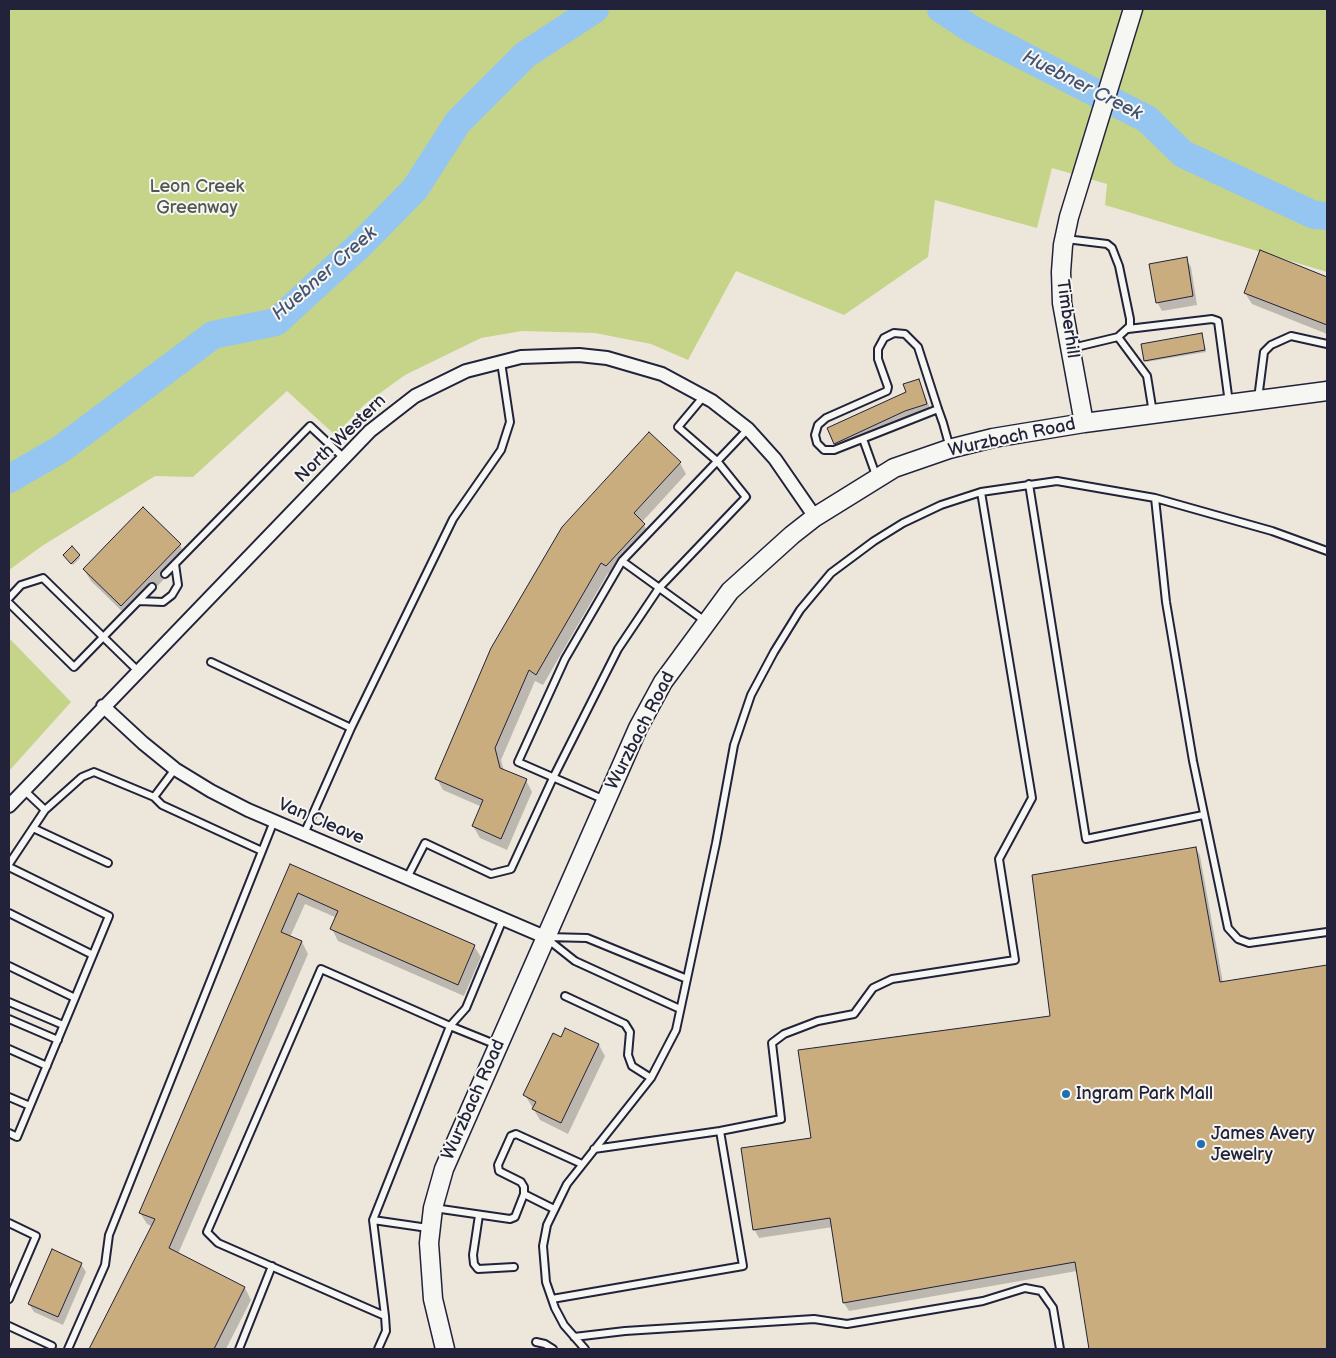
<!DOCTYPE html>
<html>
<head>
<meta charset="utf-8">
<style>
  body { margin:0 }
  #map { position:relative; width:1336px; height:1358px; overflow:hidden; background:#ede7db; font-family:"Balsamiq Sans",sans-serif }
  canvas { display:block }
  .frame { position:absolute; inset:0; border:10px solid #22223b; pointer-events:none }
</style>
</head>
<body>
<div id="map">
<canvas width="1336" height="1358"></canvas>
<div class="frame"></div>
</div>
<script>
const c = document.querySelector('canvas').getContext('2d');
c.lineJoin = 'round';
function fillPath(path, color) { c.fillStyle = color; c.fill(path, 'evenodd'); }
const toPath = rows => new Path2D(rows.map(r => 'M' + r).join(''));
function stroke(path, color, width, dash) { c.strokeStyle = color; c.lineWidth = width; c.lineCap = dash ? 'butt' : 'round'; c.setLineDash(dash || []); c.stroke(path); }
function write(font, color, halo, rows, align = 'center') {
  c.font = font + ' "Balsamiq Sans",sans-serif'; c.lineWidth = 4; c.setLineDash([]); c.textBaseline = 'middle'; c.strokeStyle = halo; c.fillStyle = color; for (const [text, x, y, turn = 0] of rows) {
    c.save(); c.translate(x, y); c.rotate((+turn || 0) * Math.PI / 180); c.textAlign = isNaN(turn) ? turn : align; if (halo) c.strokeText(text, 0, 0); c.fillText(text, 0, 0); c.restore();
  }
}
fillPath(toPath([
  [9,9,1327,9,1327,272,1105,205,1107,184,1052,168,1037,228,935,200,928,257,844,315,736,271,688,360,651,344,595,333,522,331,481,338,405,375,365,404,335,435,287,391,193,477,155,476,42,546,9,570],
  [9,638,71,702,9,771]
]), '#c5d488');
fillPath(toPath([
  [1260,252,1327,278,1327,334,1252,304,1245,293],
  [1186,259,1191,267,1197,305,1162,311,1157,302],
  [1202,335,1206,352,1146,362,1145,360],
  [919,380,931,411,839,451,835,443,907,393],
  [680,463,686,474,642,522,651,536,613,577,608,573,543,685,535,681,501,760,504,771,526,780,532,792,507,850,480,838,473,826,482,807,443,790,437,779,492,649],
  [180,545,186,556,128,617,91,581,84,570],
  [79,556,80,558,73,565,65,557],
  [1196,848,1200,856,1223,983,1327,967,1327,1349,1091,1349,1077,1271,849,1311,844,1303,833,1227,759,1238,754,1229,812,1139,1051,1017],
  [290,865,474,946,481,957,464,996,338,941,332,929,337,918,305,904,290,937,302,942,308,954,178,1254,245,1288,251,1300,226,1349,90,1349,153,1227,147,1224,140,1213],
  [566,1029,599,1045,605,1056,568,1134,540,1120,525,1095],
  [81,1264,86,1272,63,1325,34,1312,29,1304]
]), '#0003');
stroke(toPath([
  [941,9,973,30,1147,119,1183,154,1314,215,1327,216],
  [9,479,61,449,213,335,276,322,360,245,415,189,458,122,525,55,595,9]
]), '#94c6f1', 28);
const building = toPath([
  [1260,250,1327,277,1327,325,1244,293,1260,250],
  [1187,257,1193,296,1156,303,1149,264,1187,257],
  [1202,333,1205,350,1144,361,1141,344,1202,333],
  [919,379,927,404,905,411,834,444,827,428,906,392,903,384,919,379],
  [649,432,681,462,634,513,645,524,606,566,601,563,536,675,529,670,495,748,500,768,527,779,501,839,472,826,483,800,435,779,491,648,562,527,649,432],
  [143,507,181,544,121,606,83,569,143,507],
  [72,546,80,555,71,564,63,555,72,546],
  [1196,847,1220,982,1327,965,1327,1349,1089,1349,1075,1262,843,1303,830,1218,753,1230,741,1148,811,1138,798,1050,1050,1016,1032,875,1196,847],
  [290,864,475,945,458,985,330,929,338,911,298,893,281,932,302,941,169,1248,245,1287,214,1349,89,1349,155,1219,139,1213,290,864],
  [565,1028,599,1044,561,1123,532,1109,536,1102,523,1095,553,1033,561,1037,565,1028],
  [52,1249,82,1263,58,1317,28,1304,52,1249]
]);
fillPath(building, '#caad7f');
stroke(building, '#22223b', 1);
const lane = toPath([
  [1066,239,1107,244,1112,248,1119,266,1130,319,1130,326,1118,337,1072,348],
  [1128,329,1212,319,1218,321,1229,403],
  [1118,337,1147,376,1153,413],
  [1259,391,1264,352,1271,345,1291,336,1327,344],
  [938,409,834,450,824,450,817,443,815,435,818,425,826,418,887,391,888,387,878,359,878,349,884,338,894,333,905,334,918,347,938,409,943,423,950,448],
  [863,439,877,478],
  [1029,484,1086,839,1203,815],
  [1155,498,1166,602,1193,761,1228,928,1238,939,1249,943,1327,932],
  [622,561,705,621],
  [165,574,310,426,344,458],
  [9,598,21,585,43,578,138,671],
  [139,601,163,602,172,595,178,585,175,564],
  [9,603,74,667,152,587],
  [211,662,351,728],
  [24,790,45,810],
  [154,797,162,805,262,851],
  [605,800,518,762,565,659,622,561,748,429],
  [33,828,108,863],
  [304,834,351,728,453,519,501,450,510,422,501,362],
  [9,864,45,810,82,777,94,772,154,797,175,769],
  [9,867,109,916,75,998],
  [407,878,425,843,491,874,511,869,553,778,618,649,659,588,746,497,717,461,678,427,704,396],
  [9,913,93,955],
  [547,937,587,938,687,979],
  [546,938,575,961,680,1009],
  [9,966,75,998,17,1137,9,1133],
  [565,996,625,1024,630,1032,628,1055,632,1066,651,1078],
  [9,1002,63,1025],
  [9,1019,58,1040],
  [497,1045,450,1026,321,969,207,1232,218,1243,385,1316,373,1220,450,1026,466,1008,503,919],
  [9,1049,47,1066],
  [9,1097,30,1106],
  [594,1149,720,1131,781,1119,772,1043,784,1034,818,1021,854,1014,873,988,892,979,1015,960,999,859,1032,798,981,492],
  [434,1208,510,1219,515,1217,524,1194],
  [554,1209,524,1194,524,1187,521,1182,499,1171,498,1165,511,1136,516,1134,582,1164],
  [479,1215,473,1255,474,1264,478,1269,514,1267],
  [373,1220,428,1228],
  [9,1223,36,1236,9,1299],
  [552,1299,743,1266,720,1131],
  [9,1326,52,1346],
  [574,1337,625,1331,783,1321,814,1319,847,1324,983,1301,1025,1288,1041,1291,1053,1308,1060,1349],
  [536,1342,545,1344,553,1349],
  [68,1349,105,1265,109,1235,274,821],
  [239,1349,272,1266],
  [378,1349,386,1331,385,1316],
  [585,1349,564,1325,555,1308,546,1282,543,1246,547,1225,567,1184,651,1078,676,1030,716,843,734,745,751,695,774,652,800,610,831,573,874,541,903,523,941,505,981,492,1057,481,1155,498,1272,531,1327,551]
]);
const street = toPath([
  [103,706,143,743,175,769,211,791,248,810,545,937],
  [9,806,370,431,415,396,466,371,521,357,579,355,607,358,662,374,712,401,748,429,775,459,815,517]
]);
const secondary = toPath([
  [1084,423,1062,303,1061,272,1063,245,1069,217,1133,9],
  [445,1349,433,1299,429,1243,433,1208,444,1169,638,728,663,682,730,591,792,535,815,517,894,468,949,449,993,438,1084,423,1327,391]
]);
stroke(lane, '#22223b', 10);
stroke(street, '#22223b', 16);
stroke(secondary, '#22223b', 21);
stroke(lane, '#f6f6f2', 6);
stroke(street, '#f6f6f2', 12);
stroke(secondary, '#f6f6f2', 18);
for (const [x, y, r, color] of [
  [1066,1094,5,"#1f6fb2"],
  [1201,1144,5,"#1f6fb2"]
]) { const dot = new Path2D(); dot.arc(x, y, r, 0, 2 * Math.PI); c.fillStyle = color; c.fill(dot); stroke(dot, '#f6f6f2', 2); }
write('18px', '#535752', '#f6f6f2', [
  ["Leon Creek",197,187],
  ["Greenway",197,208]
]);
write('18px', '#22223b', '#f6f6f2', [
  ["Timberhill",1067,319,82],
  ["Wurzbach Road",1012,438,-12],
  ["North Western",341,439,-44],
  ["Wurzbach Road",641,731,-63],
  ["Van Cleave",321,822,23],
  ["Wurzbach Road",474,1100,-66]
]);
write('18px', '#22223b', '#f6f6f2', [
  ["Ingram Park Mall",1076,1094],
  ["James Avery",1211,1134],
  ["Jewelry",1211,1155]
], 'left');
write('italic 19px', '#445372', '#f6f6f2', [
  ["Huebner Creek",1082,86,27],
  ["Huebner Creek",325,274,-41]
]);
</script>
</body>
</html>
